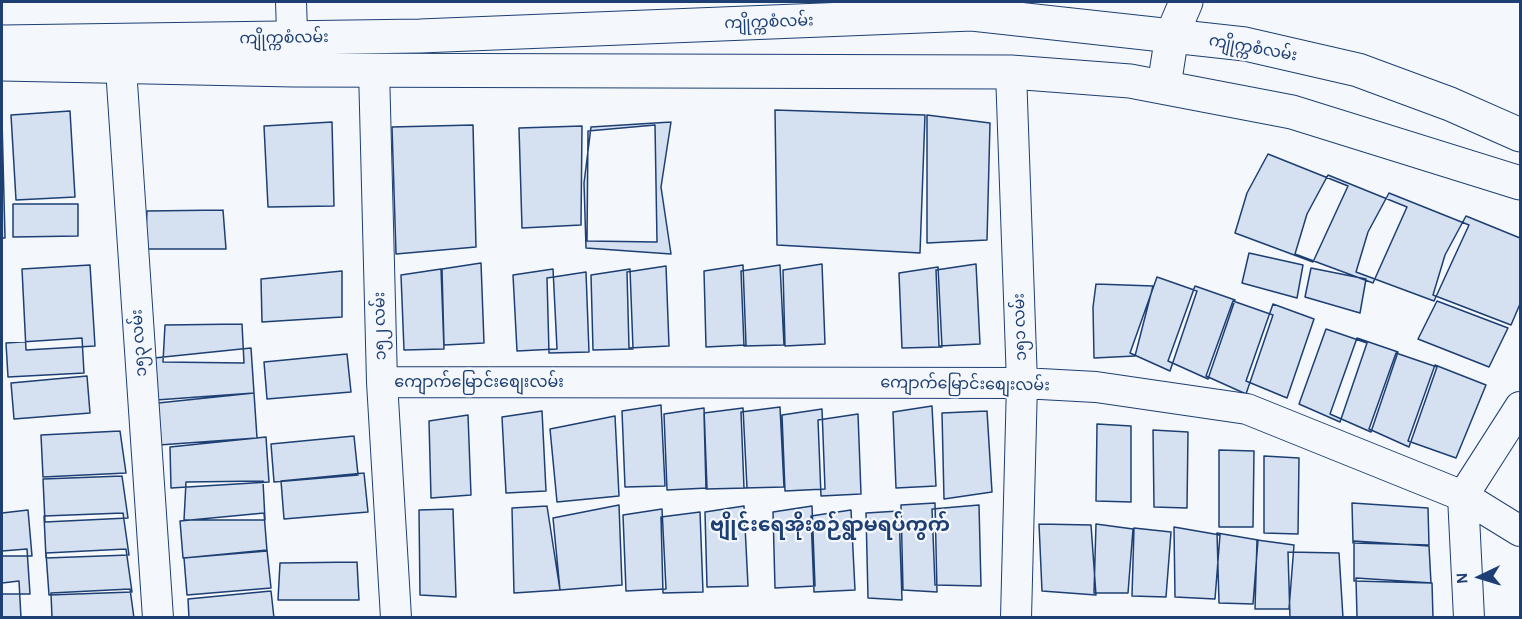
<!DOCTYPE html>
<html>
<head>
<meta charset="utf-8">
<style>
  body { margin:0 }
  #map { position:relative; width:1522px; height:619px; overflow:hidden; background:#f4f7fb; font-family:"Alegreya Sans",sans-serif }
  canvas { display:block }
  .frame { position:absolute; inset:0; border:3px solid #1d3f73; pointer-events:none }
  .north { position:absolute; left:1450px; top:547px; width:60px; height:60px; -webkit-text-stroke:4px #f4f7fb; paint-order:stroke; rotate:266deg; font-size:16px; font-weight:700; line-height:24px; text-align:center; color:#1d3f73 }
  .north::after { content:''; display:block; margin:auto; width:21px; height:27px; background:#1d3f73; clip-path:polygon(50% 0,100% 100%,50% 72%,0 100%) }
</style>
</head>
<body>
<div id="map">
<canvas width="1522" height="619"></canvas>
<div class="frame"></div>
<div class="north">N</div>
</div>
<script>
const c = document.querySelector('canvas').getContext('2d');
c.lineJoin = 'round';
function fillPath(path, color) { c.fillStyle = color; c.fill(path, 'evenodd'); }
const toPath = rows => new Path2D(rows.map(r => 'M' + r).join(''));
function stroke(path, color, width, dash) { c.strokeStyle = color; c.lineWidth = width; c.lineCap = dash ? 'butt' : 'round'; c.setLineDash(dash || []); c.stroke(path); }
function write(font, color, halo, rows, align = 'center') {
  c.font = font + ' "Alegreya Sans","Noto Sans Myanmar",sans-serif'; c.lineWidth = 4.5; c.setLineDash([]); c.textBaseline = 'middle'; c.strokeStyle = halo; c.fillStyle = color; for (const [text, x, y, turn = 0] of rows) {
    c.save(); c.translate(x, y); c.rotate((+turn || 0) * Math.PI / 180); c.textAlign = isNaN(turn) ? turn : align; if (halo) c.strokeText(text, 0, 0); c.fillText(text, 0, 0); c.restore();
  }
}
const building = toPath([
  [775,110,925,115,920,253,777,245,775,110],
  [70,111,75,197,16,200,11,115,70,111],
  [927,115,990,123,987,240,927,243,927,115],
  [2,120,5,238,2,238,2,120],
  [332,122,334,206,268,207,264,126,332,122],
  [671,122,661,187,671,254,586,248,584,183,591,127,671,122],
  [473,125,476,247,396,254,392,127,473,125],
  [655,125,657,242,587,241,588,131,655,125],
  [582,126,581,225,522,228,519,128,582,126],
  [1268,154,1348,186,1313,262,1235,233,1247,193,1268,154],
  [1328,175,1407,207,1373,283,1295,254,1307,214,1328,175],
  [1389,193,1469,225,1434,301,1356,272,1368,232,1389,193],
  [13,204,78,204,78,236,13,237,13,204],
  [223,210,226,249,145,249,147,211,223,210],
  [1466,216,1520,238,1520,304,1511,325,1433,295,1445,255,1466,216],
  [1249,253,1303,265,1297,298,1242,283,1249,253],
  [481,263,484,343,444,345,442,269,481,263],
  [822,264,825,344,785,346,783,270,822,264],
  [976,264,980,344,939,346,936,270,976,264],
  [90,265,95,346,26,350,22,269,90,265],
  [743,265,746,345,706,347,704,271,743,265],
  [780,265,784,345,744,346,741,271,780,265],
  [666,266,669,346,629,348,627,272,666,266],
  [938,267,942,347,902,348,899,273,938,267],
  [1311,268,1366,279,1360,313,1305,297,1311,268],
  [441,269,444,349,404,350,401,275,441,269],
  [553,269,557,349,517,351,513,275,553,269],
  [630,269,633,349,593,350,591,275,630,269],
  [342,271,342,317,262,322,261,279,342,271],
  [586,272,589,352,549,353,547,278,586,272],
  [1157,277,1197,291,1170,371,1130,353,1157,277],
  [1096,284,1153,286,1135,356,1094,358,1093,307,1096,284],
  [1195,286,1235,300,1208,379,1168,361,1195,286],
  [1233,301,1273,315,1246,394,1206,376,1233,301],
  [1437,301,1508,328,1489,367,1418,339,1437,301],
  [1273,304,1314,319,1287,398,1246,381,1273,304],
  [242,324,244,363,163,362,165,325,242,324],
  [1326,329,1367,343,1340,422,1299,404,1326,329],
  [82,338,84,373,8,377,6,343,82,338],
  [1357,338,1398,352,1371,432,1330,414,1357,338],
  [251,348,254,393,156,400,154,358,251,348],
  [1396,353,1437,367,1409,447,1369,429,1396,353],
  [347,354,351,392,267,399,264,362,347,354],
  [1435,365,1486,385,1456,458,1408,441,1435,365],
  [87,376,90,413,14,419,11,383,87,376],
  [254,393,257,438,159,445,158,403,254,393],
  [661,405,665,486,625,487,622,411,661,405],
  [932,406,936,486,896,488,893,412,932,406],
  [780,407,784,487,744,488,741,412,780,407],
  [704,408,707,488,667,490,664,414,704,408],
  [743,408,747,488,706,489,704,413,743,408],
  [822,409,825,489,785,491,782,415,822,409],
  [542,411,546,491,506,493,502,417,542,411],
  [987,411,992,492,944,499,942,413,987,411],
  [858,414,861,494,821,496,818,420,858,414],
  [468,415,471,495,431,498,429,421,468,415],
  [615,416,619,496,557,502,550,429,615,416],
  [1097,424,1131,426,1131,502,1096,501,1097,424],
  [1153,430,1188,432,1187,508,1154,507,1153,430],
  [120,431,126,473,43,477,41,435,120,431],
  [354,436,358,475,274,482,271,444,354,436],
  [266,437,269,482,171,488,170,447,266,437],
  [1219,450,1254,451,1253,527,1219,527,1219,450],
  [1264,456,1299,458,1298,534,1264,533,1264,456],
  [364,473,368,512,284,519,281,481,364,473],
  [122,476,128,518,45,522,43,479,122,476],
  [263,481,265,520,184,520,186,482,263,481],
  [935,503,937,592,903,590,901,505,935,503],
  [1352,503,1428,508,1429,545,1353,543,1352,503],
  [619,505,622,585,560,590,553,518,619,505],
  [979,505,981,586,935,585,932,509,979,505],
  [547,506,560,590,514,593,512,508,547,506],
  [744,506,748,586,707,587,705,512,744,506],
  [812,506,815,586,775,588,773,512,812,506],
  [453,509,456,597,420,595,419,510,453,509],
  [662,509,666,589,626,591,623,515,662,509],
  [28,510,32,556,2,556,2,513,28,510],
  [851,510,855,590,814,592,811,516,851,510],
  [899,511,902,600,868,598,866,513,899,511],
  [700,512,703,592,663,593,661,517,700,512],
  [123,513,129,555,46,558,44,516,123,513],
  [264,513,267,551,183,558,180,521,264,513],
  [1039,524,1091,525,1096,595,1042,591,1039,524],
  [1096,524,1133,529,1128,593,1094,593,1096,524],
  [1174,527,1220,535,1215,599,1175,597,1174,527],
  [1134,528,1171,532,1166,597,1132,596,1134,528],
  [1217,533,1258,540,1253,604,1219,603,1217,533],
  [1257,540,1294,545,1289,609,1255,609,1257,540],
  [1354,541,1429,546,1431,583,1354,581,1354,541],
  [27,549,30,594,2,594,2,551,27,549],
  [126,549,132,592,49,595,46,553,126,549],
  [267,550,271,588,187,595,184,558,267,550],
  [1288,552,1339,553,1343,618,1290,618,1288,552],
  [357,562,359,600,278,600,280,563,357,562],
  [1356,578,1432,583,1433,618,1357,617,1356,578],
  [19,581,21,618,2,618,2,583,19,581],
  [130,589,134,618,52,618,51,593,130,589],
  [271,591,274,618,189,618,188,599,271,591]
]);
fillPath(building, '#d5e0f0');
stroke(building, '#1d3f73', 1.5);
const street = toPath([
  [291,2,293,61],
  [121,68,158,618],
  [374,69,382,382,396,618],
  [1011,72,1022,383,1016,618],
  [382,382,1022,383,1096,387,1247,409,1463,496,1520,531],
  [1469,618,1463,496,1520,407]
]);
const secondary = toPath([
  [1164,86,1172,35,1186,2]
]);
const primary = toPath([
  [2,42,420,36,972,14,1245,44,1358,70,1450,104,1520,135],
  [2,64,293,70,1011,72,1130,81,1292,112,1520,183]
]);
stroke(street, '#1d3f73', 32);
stroke(secondary, '#1d3f73', 35);
stroke(primary, '#1d3f73', 35);
stroke(street, '#f4f7fb', 30);
stroke(secondary, '#f4f7fb', 33);
stroke(primary, '#f4f7fb', 33);
write('16px', '#1d3f73', '#f4f7fb', [
  ["ကျိုက္ကစံလမ်း",769,22,-2],
  ["ကျိုက္ကစံလမ်း",284,38,-1],
  ["ကျိုက္ကစံလမ်း",1253,48,10],
  ["၁၅၂ လမ်း",380,326,-91],
  ["၁၅၁ လမ်း",1020,327,-92],
  ["၁၅၃ လမ်း",139,343,-94],
  ["ကျောက်မြောင်းစျေးလမ်း",479,382],
  ["ကျောက်မြောင်းစျေးလမ်း",965,384,1]
]);
write('bold 20px', '#1d3f73', '#f4f7fb', [
  ["ဗျိုင်းရေအိုးစဉ်ရွာမရပ်ကွက်",830,525]
]);
</script>
</body>
</html>
